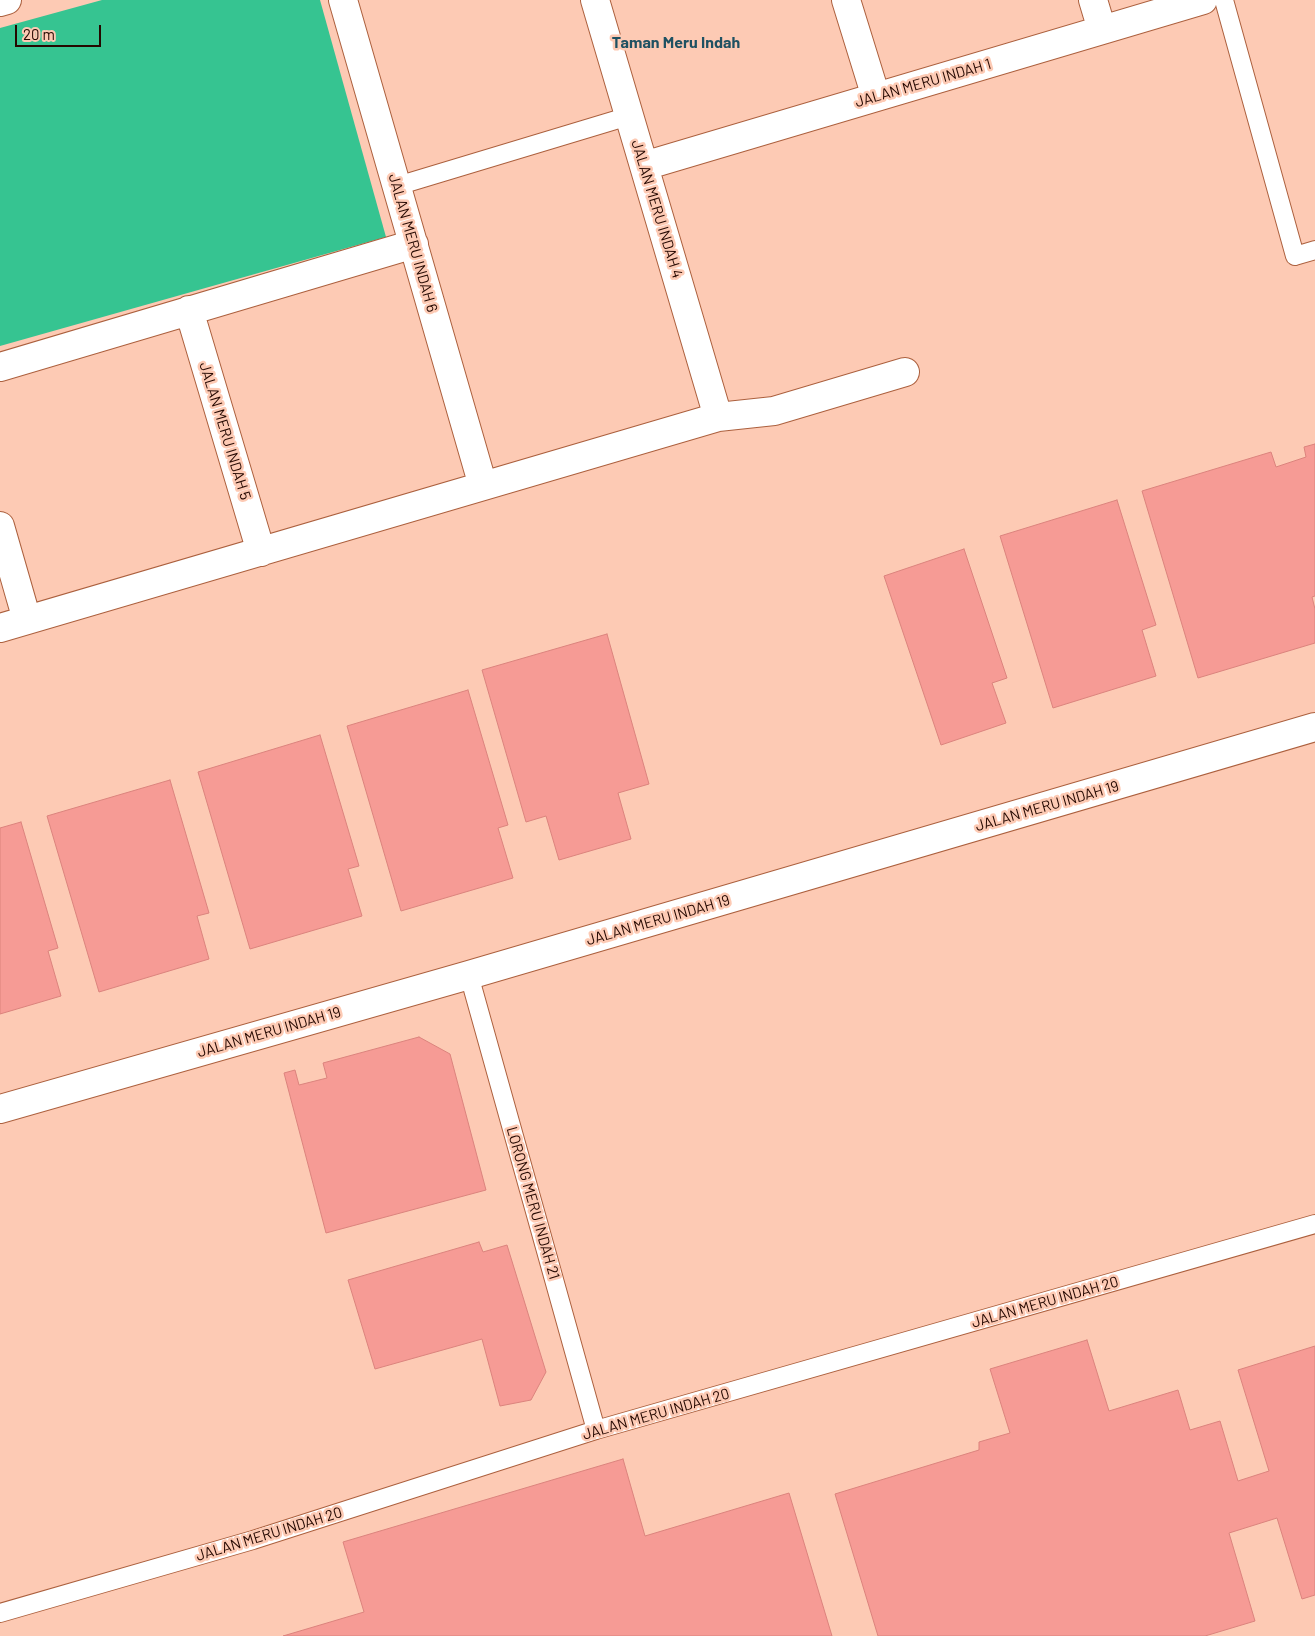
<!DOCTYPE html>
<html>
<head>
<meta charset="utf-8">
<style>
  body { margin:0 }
  #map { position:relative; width:1315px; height:1636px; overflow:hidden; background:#fdcab4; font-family:Barlow,sans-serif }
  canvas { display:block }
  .scale { position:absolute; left:15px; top:25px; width:86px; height:22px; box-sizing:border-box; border:2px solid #250800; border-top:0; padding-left:6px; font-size:15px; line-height:18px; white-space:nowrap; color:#250800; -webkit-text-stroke:4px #fdcab4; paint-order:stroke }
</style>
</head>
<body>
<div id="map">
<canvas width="1315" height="1636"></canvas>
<div class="scale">20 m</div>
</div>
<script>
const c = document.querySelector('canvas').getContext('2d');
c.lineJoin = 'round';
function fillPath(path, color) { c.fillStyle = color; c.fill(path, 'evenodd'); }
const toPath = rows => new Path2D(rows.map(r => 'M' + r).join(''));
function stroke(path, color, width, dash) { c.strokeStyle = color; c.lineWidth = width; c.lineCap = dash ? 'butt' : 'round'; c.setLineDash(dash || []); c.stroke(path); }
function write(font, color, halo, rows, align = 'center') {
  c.font = font + ' Barlow,sans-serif'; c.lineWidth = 5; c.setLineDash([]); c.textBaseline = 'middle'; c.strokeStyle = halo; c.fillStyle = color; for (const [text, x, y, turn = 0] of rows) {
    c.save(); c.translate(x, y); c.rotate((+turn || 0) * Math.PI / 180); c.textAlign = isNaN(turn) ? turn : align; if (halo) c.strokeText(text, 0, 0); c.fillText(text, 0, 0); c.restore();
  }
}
fillPath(toPath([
  [102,0,320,0,386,237,0,346,0,28]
]), '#36c491');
const building = toPath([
  [1315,444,1315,596,1312,597,1315,609,1315,643,1198,678,1142,491,1271,452,1276,467,1306,457,1304,447,1315,444],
  [1117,500,1156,625,1142,630,1156,676,1053,708,1000,536,1117,500],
  [964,549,1007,678,992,683,1006,723,941,745,884,576,964,549],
  [607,634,649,784,618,793,631,839,559,860,546,816,526,822,482,670,607,634],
  [468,690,508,825,498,828,513,878,401,911,347,726,468,690],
  [320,735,359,866,348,869,362,916,250,949,198,772,320,735],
  [170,780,209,913,197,916,209,959,99,992,47,816,170,780],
  [21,822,58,948,48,951,61,996,0,1014,0,828,21,822],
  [419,1037,450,1054,486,1190,326,1233,284,1073,295,1070,299,1085,327,1078,323,1063,419,1037],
  [479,1242,483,1252,507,1245,546,1372,531,1400,500,1406,482,1339,375,1369,348,1280,479,1242],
  [1087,1340,1109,1411,1178,1390,1190,1430,1220,1421,1238,1481,1269,1471,1238,1370,1315,1346,1315,1595,1302,1599,1277,1518,1229,1533,1255,1621,1205,1636,878,1636,835,1494,979,1450,979,1442,1010,1433,990,1369,1087,1340],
  [623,1459,645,1536,789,1493,832,1636,283,1636,364,1612,343,1542,623,1459]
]);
fillPath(building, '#f69b95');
stroke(building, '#db837d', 1);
const lane = toPath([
  [1224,0,1295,256,1315,250],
  [397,186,629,116],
  [469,975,596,1430],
  [0,1613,253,1540,596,1430,1315,1224]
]);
const street = toPath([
  [343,0,483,486],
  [595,0,718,417],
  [846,0,876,97],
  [1093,0,1102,30],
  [0,2,7,0],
  [644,166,1203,0],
  [189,310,261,552],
  [0,367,414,244],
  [0,526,27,620],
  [0,628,718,417,774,411,905,372],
  [0,1109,469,975,1315,727]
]);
stroke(lane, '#ac603e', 20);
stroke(street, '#ac603e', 30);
stroke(lane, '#fff', 18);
stroke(street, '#fff', 28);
write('15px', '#250800', '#fdcab4', [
  ["JALAN MERU INDAH 1",923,83,-16],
  ["JALAN MERU INDAH 4",657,209,73],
  ["JALAN MERU INDAH 6",413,243,74],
  ["JALAN MERU INDAH 5",225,431,73],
  ["JALAN MERU INDAH 19",1047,806,-16],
  ["JALAN MERU INDAH 19",658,920,-16],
  ["JALAN MERU INDAH 19",269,1032,-16],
  ["LORONG MERU INDAH 21",533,1203,74],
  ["JALAN MERU INDAH 20",1045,1302,-16],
  ["JALAN MERU INDAH 20",656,1414,-16],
  ["JALAN MERU INDAH 20",269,1534,-17]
]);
write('bold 16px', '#1f5162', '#fdcab4', [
  ["Taman Meru Indah",676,43]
]);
</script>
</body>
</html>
